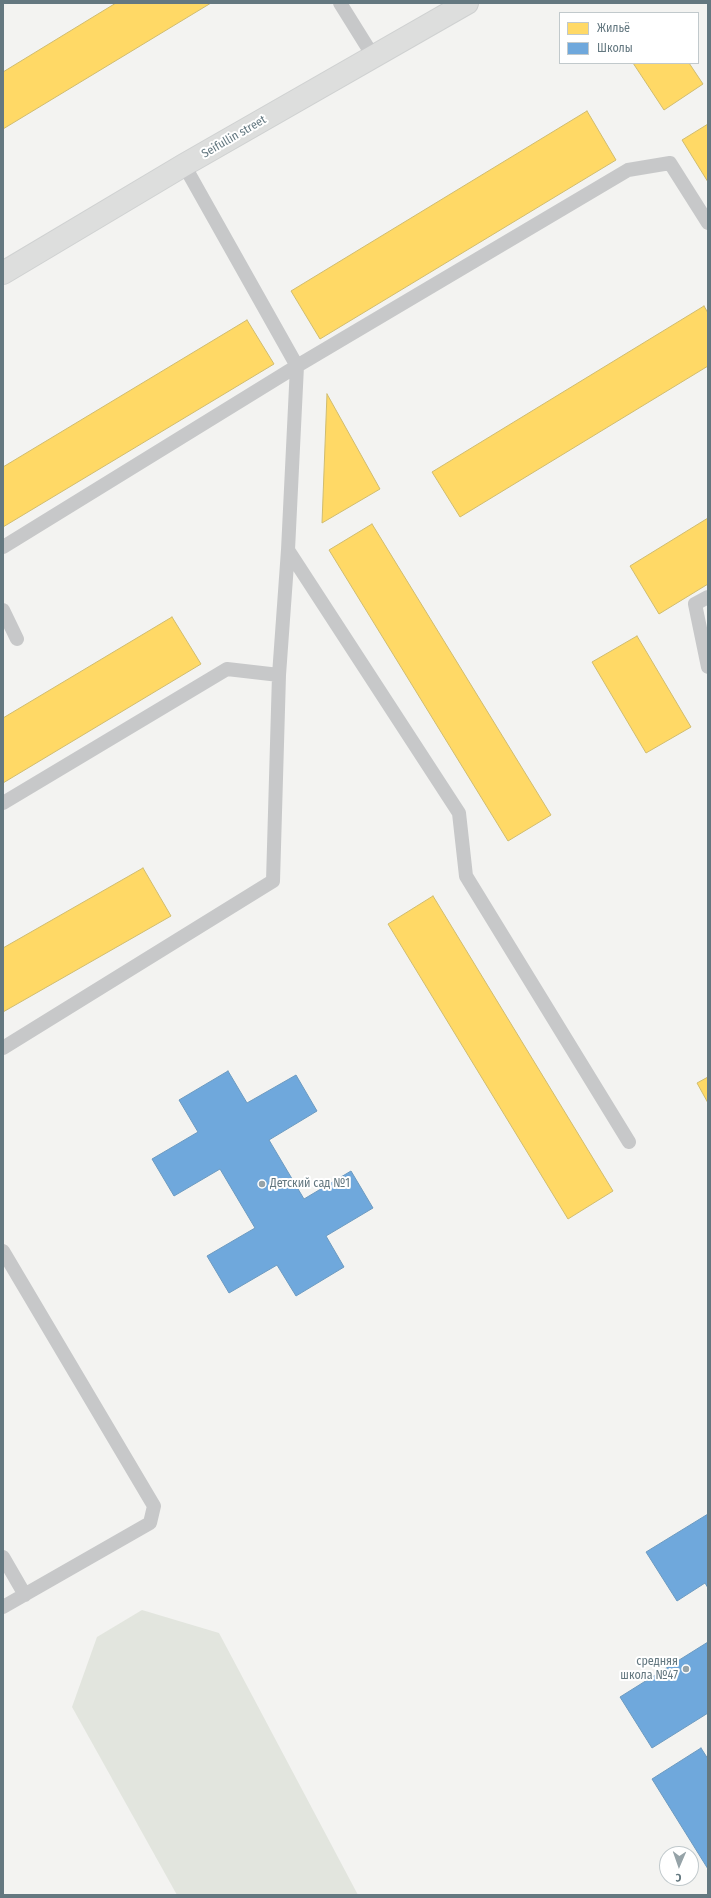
<!DOCTYPE html>
<html>
<head>
<meta charset="utf-8">
<style>
  body { margin:0 }
  #map { position:relative; width:711px; height:1898px; overflow:hidden; background:#f3f3f1; font-family:"Fira Sans Condensed",sans-serif }
  canvas { display:block }
  .frame { position:absolute; inset:0; border:4px solid #647880; pointer-events:none }
  .legend { position:absolute; left:559px; top:12px; width:140px; height:52px; box-sizing:border-box; background:#fff; border:1px solid #c1c9cc; margin:0; padding:5px 7px; list-style:none; font-size:12px; color:#647880 }
  .legend li { display:flex; align-items:center; gap:8px; height:20px }
  .legend b { width:20px; border:1px solid #c1c9cc }
  .north { position:absolute; left:659px; top:1846px; width:40px; height:40px; box-sizing:border-box; background:#fff; border:1px solid #c1c9cc; border-radius:50%; rotate:182deg; font-size:11px; font-weight:700; line-height:16px; text-align:center; color:#647880 }
  .north::after { content:''; display:block; margin:auto; width:14px; height:18px; background:#96a3a8; clip-path:polygon(50% 0,100% 100%,50% 72%,0 100%) }
</style>
</head>
<body>
<div id="map">
<canvas width="711" height="1898"></canvas>
<div class="frame"></div>
<ul class="legend">
<li><b style="height:11px;background:#ffd966"></b>Жильё</li>
<li><b style="height:11px;background:#6fa8dc"></b>Школы</li>
</ul>
<div class="north">С</div>
</div>
<script>
const c = document.querySelector('canvas').getContext('2d');
c.lineJoin = 'round';
function fillPath(path, color) { c.fillStyle = color; c.fill(path, 'evenodd'); }
const toPath = rows => new Path2D(rows.map(r => 'M' + r).join(''));
function stroke(path, color, width, dash) { c.strokeStyle = color; c.lineWidth = width; c.lineCap = dash ? 'butt' : 'round'; c.setLineDash(dash || []); c.stroke(path); }
function write(font, color, halo, rows, align = 'center') {
  c.font = font + ' "Fira Sans Condensed",sans-serif'; c.lineWidth = 4; c.setLineDash([]); c.textBaseline = 'middle'; c.strokeStyle = halo; c.fillStyle = color; for (const [text, x, y, turn = 0] of rows) {
    c.save(); c.translate(x, y); c.rotate((+turn || 0) * Math.PI / 180); c.textAlign = isNaN(turn) ? turn : align; if (halo) c.strokeText(text, 0, 0); c.fillText(text, 0, 0); c.restore();
  }
}
fillPath(toPath([
  [142,1610,219,1633,358,1895,177,1895,72,1707,97,1637]
]), '#e2e5de');
const homes = toPath([
  [116,3,211,3,3,129,3,72,116,3],
  [633,63,689,63,703,84,664,110,633,63],
  [587,111,616,160,320,339,291,291,587,111],
  [708,124,708,182,682,140,708,124],
  [704,306,708,313,708,366,460,517,432,472,704,306],
  [247,320,274,364,3,527,3,467,247,320],
  [327,394,380,489,322,523,327,394],
  [708,518,708,584,659,614,630,566,708,518],
  [372,524,551,815,508,841,329,550,372,524],
  [172,617,201,664,3,783,3,718,172,617],
  [637,636,691,727,646,753,592,662,637,636],
  [143,868,171,916,3,1012,3,948,143,868],
  [433,896,613,1191,568,1219,388,924,433,896],
  [708,1077,708,1103,697,1083,708,1077]
]);
fillPath(homes, '#ffd966');
stroke(homes, '#d0bc6e', 1);
const schools = toPath([
  [228,1071,247,1103,296,1075,317,1111,269,1140,304,1199,351,1171,373,1208,326,1236,344,1267,296,1296,277,1265,229,1293,207,1256,255,1228,220,1169,174,1196,152,1159,198,1132,179,1100,228,1071],
  [708,1514,708,1588,705,1583,677,1601,646,1552,708,1514],
  [708,1642,708,1713,652,1748,620,1697,708,1642],
  [701,1748,708,1759,708,1869,652,1779,701,1748]
]);
fillPath(schools, '#6fa8dc');
stroke(schools, '#6c9ac0', 1);
const secondary = toPath([
  [3,273,184,165,467,3]
]);
stroke(secondary, '#cfd1d1', 24);
stroke(toPath([
  [340,3,373,56],
  [3,547,297,366,628,170,670,163,708,223],
  [288,550,459,813,466,876,629,1142],
  [708,597,695,604,708,667],
  [3,610,17,639],
  [3,803,227,669,279,675],
  [3,1048,273,881,279,675,288,550,297,366,184,165],
  [3,1251,154,1506,150,1523,3,1607],
  [3,1557,25,1595]
]), '#c7c8c9', 14);
stroke(secondary, '#dddedd', 22);
for (const [x, y, r, color] of [
  [262,1184,4,"#96a3a8"],
  [686,1669,4,"#96a3a8"]
]) { const dot = new Path2D(); dot.arc(x, y, r, 0, 2 * Math.PI); c.fillStyle = color; c.fill(dot); stroke(dot, '#fff', 1.5); }
write('12px', '#647880', '#fff', [
  ["Seifullin street",234,137,-30]
]);
write('12px', '#647880', '#fff', [
  ["Детский сад №1",270,1184],
  ["средняя",678,1662,"right"],
  ["школа №47",678,1676,"right"]
], 'left');
</script>
</body>
</html>
